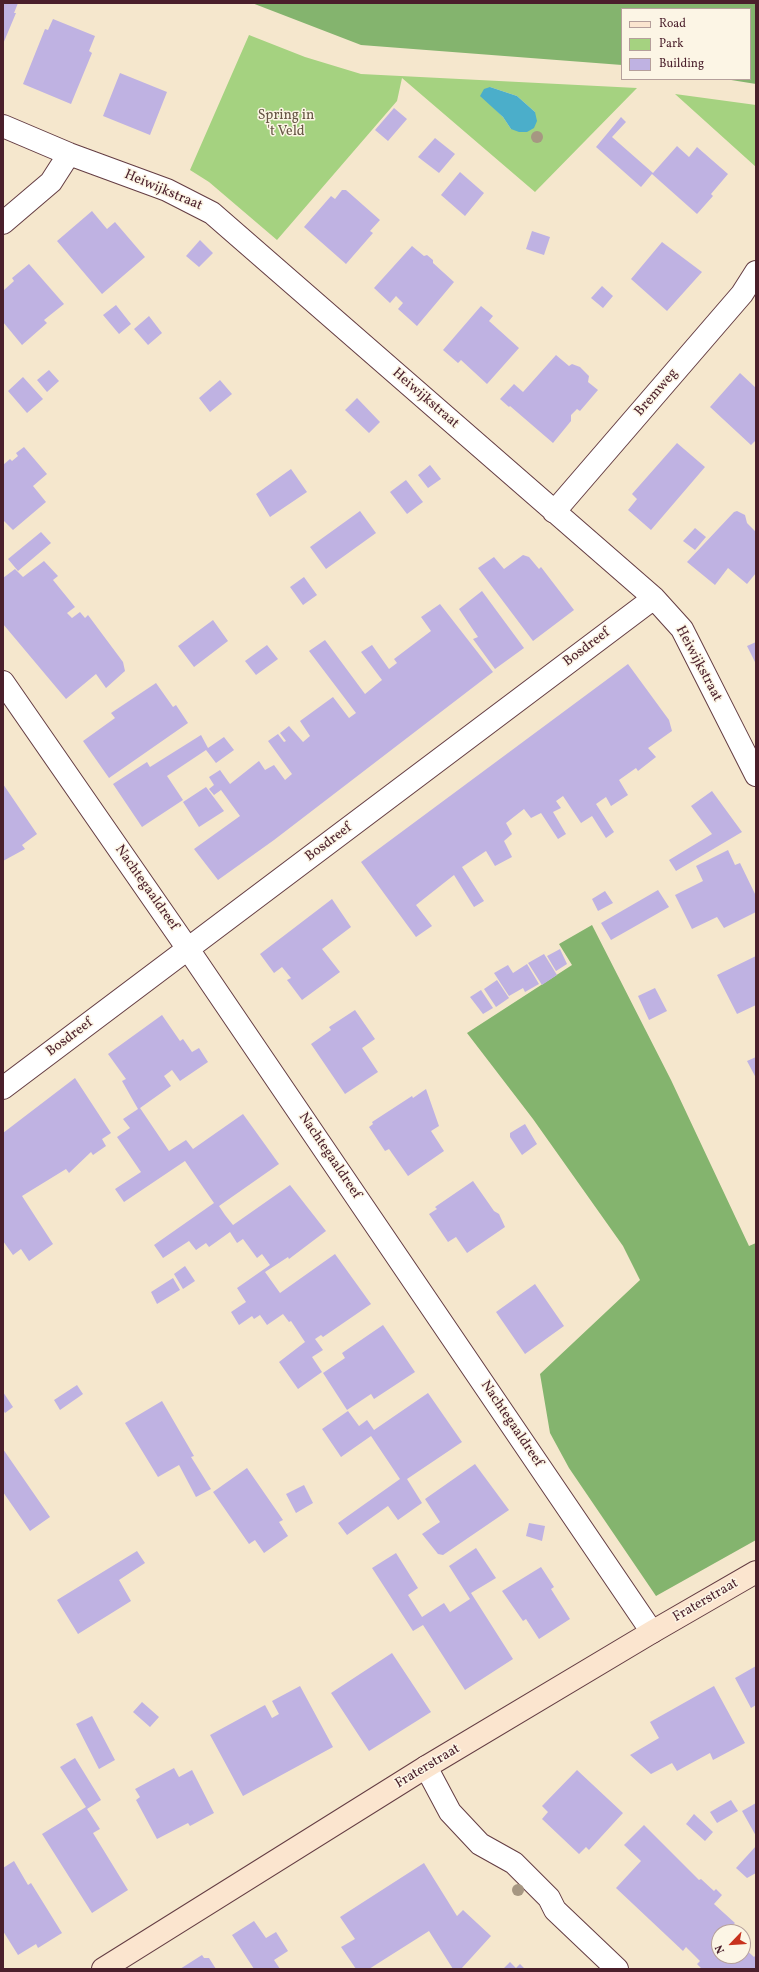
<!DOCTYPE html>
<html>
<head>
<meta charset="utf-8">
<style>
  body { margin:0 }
  #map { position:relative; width:759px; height:1972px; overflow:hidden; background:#f5e7cd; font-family:Vollkorn,serif }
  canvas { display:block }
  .frame { position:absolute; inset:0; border:4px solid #4a1f2b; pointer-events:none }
  .legend { position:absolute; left:621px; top:8px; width:130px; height:72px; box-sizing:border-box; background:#fcf5e5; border:1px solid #b59f9b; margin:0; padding:5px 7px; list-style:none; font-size:12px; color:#4a1f2b }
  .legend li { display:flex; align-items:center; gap:8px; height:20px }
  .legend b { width:20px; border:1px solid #b59f9b }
  .north { position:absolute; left:711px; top:1924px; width:40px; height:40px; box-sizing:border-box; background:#fcf5e5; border:1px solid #b59f9b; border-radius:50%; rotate:245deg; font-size:11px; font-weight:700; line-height:16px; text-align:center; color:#4a1f2b }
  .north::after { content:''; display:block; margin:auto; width:14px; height:18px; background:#c8321e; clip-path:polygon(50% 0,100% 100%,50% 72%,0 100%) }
</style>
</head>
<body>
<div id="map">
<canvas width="759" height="1972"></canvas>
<div class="frame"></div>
<ul class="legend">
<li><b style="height:5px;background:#fbe5cf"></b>Road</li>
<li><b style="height:11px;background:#a5d280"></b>Park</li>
<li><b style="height:11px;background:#bfb2e2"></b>Building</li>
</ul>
<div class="north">N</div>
</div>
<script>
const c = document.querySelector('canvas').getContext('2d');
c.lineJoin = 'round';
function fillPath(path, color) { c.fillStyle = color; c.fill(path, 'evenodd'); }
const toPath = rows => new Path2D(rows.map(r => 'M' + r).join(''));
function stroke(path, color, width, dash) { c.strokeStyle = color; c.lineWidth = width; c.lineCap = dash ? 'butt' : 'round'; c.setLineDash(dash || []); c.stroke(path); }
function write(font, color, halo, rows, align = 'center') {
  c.font = font + ' Vollkorn,serif'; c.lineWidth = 3; c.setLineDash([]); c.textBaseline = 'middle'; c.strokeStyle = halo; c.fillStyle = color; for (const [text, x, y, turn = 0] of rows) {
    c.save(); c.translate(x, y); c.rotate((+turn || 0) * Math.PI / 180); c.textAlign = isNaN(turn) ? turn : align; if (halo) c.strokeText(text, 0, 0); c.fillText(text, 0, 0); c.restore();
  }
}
fillPath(toPath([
  [249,35,305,57,361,74,637,88,535,192,402,78,397,101,277,240,209,182,190,170],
  [490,87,517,96,535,112,511,129,503,117,489,103],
  [675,94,756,105,756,167]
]), '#a5d280');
fillPath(toPath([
  [252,3,756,3,756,84,725,79,750,79,750,9,622,9,622,65,361,45],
  [592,925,671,1080,749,1246,756,1243,756,1540,656,1596,569,1468,550,1433,540,1374,640,1280,623,1246,533,1119,467,1033,572,965,559,944]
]), '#84b46e');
fillPath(toPath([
  [490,87,517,96,535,112,537,121,534,128,527,132,519,132,511,129,503,117,480,96,484,89]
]), '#4baeca');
fillPath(toPath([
  [3,3,18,3,14,13,16,13,3,44],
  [53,19,95,36,89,51,92,53,71,104,23,84,45,29,48,30],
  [120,73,167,92,150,135,103,116],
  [394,108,407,119,388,141,375,130],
  [621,117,626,122,612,137,653,173,677,146,689,157,697,147,728,174,711,194,713,196,697,214,652,174,641,187,596,147],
  [435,138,455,154,439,173,418,157],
  [460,172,484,193,465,216,441,195],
  [342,190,346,190,380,220,370,231,373,233,346,264,304,227,331,196,335,199],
  [92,211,107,229,115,222,145,257,102,294,57,241],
  [532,231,550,237,544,255,526,249],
  [200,240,213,253,199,267,186,256],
  [662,242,702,272,667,311,631,279],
  [412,246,424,256,427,255,433,260,433,263,454,282,417,326,398,309,403,303,396,296,390,303,374,288],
  [29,264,64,304,44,320,47,323,22,345,3,322,3,291,14,281,12,278],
  [602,286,613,296,603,308,591,298],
  [116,305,131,324,119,334,103,315],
  [481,306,493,316,489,321,519,348,487,384,461,360,458,363,443,350],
  [149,316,162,333,148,345,134,329],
  [556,355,569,366,572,364,580,367,589,376,588,382,598,390,580,411,577,409,571,415,571,421,553,443,510,406,509,407,500,399,514,384,523,392],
  [49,370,59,381,47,392,37,380],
  [740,373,756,388,756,440,751,445,710,407],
  [23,377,43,399,27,413,8,391],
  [220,380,232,394,210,412,199,398],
  [357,398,380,422,369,433,345,410],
  [677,443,705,467,651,530,628,510,637,499,632,494],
  [24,447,47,474,33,486,46,502,13,530,3,520,3,465,10,459,12,461,18,456,16,453],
  [430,465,441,479,428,488,418,475],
  [291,469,307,492,270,517,256,494],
  [406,480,423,502,407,514,390,492],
  [360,511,376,533,326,569,310,547],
  [737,511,745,515,747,523,756,532,756,573,747,584,728,568,715,585,687,562,734,512],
  [695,528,706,537,695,550,683,541],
  [41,532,51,543,18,571,8,559],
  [523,555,529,557,539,569,541,567,574,610,533,641,478,568,494,557,504,569],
  [44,561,58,576,53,580,75,607,67,613,72,618,80,612,85,618,88,615,123,662,125,671,106,688,96,674,66,699,3,624,3,578,15,569,23,577],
  [304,577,317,595,303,605,290,587],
  [482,591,524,648,495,669,473,639,478,637,459,609],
  [440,604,493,672,274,840,218,880,194,849,240,816,221,790,214,795,209,789,214,785,209,777,220,770,230,784,259,761,265,770,274,765,285,780,292,774,268,741,278,734,284,742,286,741,280,733,289,726,303,742,310,736,300,721,333,697,349,718,356,713,309,651,325,640,365,694,382,680,361,652,372,645,389,669,397,663,394,659,431,631,421,617],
  [213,620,228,641,194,667,178,646],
  [756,642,756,664,747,646],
  [267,645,278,659,256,675,245,661],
  [628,664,669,720,672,731,648,748,656,757,638,771,636,768,619,780,628,795,611,806,606,797,596,804,614,832,606,838,592,816,581,823,563,796,556,801,561,808,553,812,566,834,558,839,541,813,531,818,524,809,506,823,512,834,504,841,512,857,495,866,486,851,462,867,484,901,474,907,454,875,416,905,432,926,416,937,361,862],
  [156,683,173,707,176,705,188,723,109,778,83,741,115,718,111,713],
  [201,735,208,748,224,737,234,750,216,763,206,750,167,776,183,800,142,827,113,784,147,762,150,767],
  [3,784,37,834,22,845,25,849,3,861],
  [206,787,224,811,199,827,183,802],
  [712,791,742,832,676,871,669,860,712,834,691,806],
  [728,850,735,865,740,863,756,896,756,912,724,928,717,917,692,929,675,895,703,881,696,866],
  [658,890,669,907,611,940,601,923],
  [605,891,613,903,598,911,592,899],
  [332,899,351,927,322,949,340,972,302,1000,287,980,291,978,282,967,274,973,260,954],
  [560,949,567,964,556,971,547,956],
  [544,954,557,975,542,985,528,963],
  [756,956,756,1005,737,1014,717,975],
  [527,964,539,984,525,992,523,988,509,996,494,973,508,965,513,973],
  [497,980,509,998,496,1007,484,989],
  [655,988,667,1011,649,1020,638,996],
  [481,990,493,1008,483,1014,470,997],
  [355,1010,375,1039,362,1048,378,1072,345,1094,311,1044,331,1030,329,1027],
  [162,1015,180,1041,183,1039,192,1052,199,1048,208,1062,180,1081,172,1070,164,1076,171,1086,140,1108,169,1151,186,1140,193,1149,243,1114,279,1164,219,1206,225,1215,233,1225,290,1185,326,1231,289,1259,288,1257,265,1272,280,1293,335,1254,371,1304,323,1337,321,1335,315,1339,323,1350,312,1357,322,1372,298,1389,279,1362,305,1342,291,1321,289,1322,283,1314,267,1325,260,1315,254,1319,252,1316,239,1325,231,1312,246,1302,237,1288,270,1265,262,1254,257,1258,243,1239,237,1243,230,1232,209,1247,206,1243,196,1250,189,1241,163,1258,154,1245,214,1203,185,1161,124,1202,115,1189,141,1172,117,1137,130,1128,123,1119,138,1109,122,1081,126,1079,108,1054],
  [756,1057,756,1078,747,1061],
  [75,1078,111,1133,102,1139,106,1146,93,1155,91,1152,69,1173,66,1169,22,1196,53,1244,29,1261,21,1249,13,1255,3,1241,3,1133],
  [426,1089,439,1126,431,1131,444,1151,408,1176,389,1149,385,1151,369,1127,373,1124,372,1122,412,1096,413,1098],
  [525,1124,537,1144,522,1155,510,1137,510,1133],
  [473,1181,494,1211,499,1214,505,1227,467,1253,456,1237,448,1242,429,1214,437,1209,435,1207],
  [185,1266,195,1281,183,1289,174,1274],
  [173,1278,180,1290,157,1304,151,1292],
  [535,1284,564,1326,525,1354,496,1312],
  [383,1325,415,1372,374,1399,371,1394,347,1410,323,1373,345,1358,342,1353],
  [77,1385,83,1394,60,1410,54,1400],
  [3,1392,13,1407,5,1413,3,1410],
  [428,1393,462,1442,407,1479,422,1503,398,1520,388,1506,347,1535,338,1523,400,1479,371,1436,341,1457,322,1429,348,1411,359,1426,367,1420,374,1430],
  [162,1401,194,1456,191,1457,211,1489,196,1497,179,1465,158,1477,125,1423],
  [3,1449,50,1517,30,1531,3,1492],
  [475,1464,509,1510,443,1555,438,1554,422,1534,440,1522,425,1499],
  [247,1468,283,1520,279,1522,288,1536,264,1553,255,1540,249,1544,213,1492],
  [304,1485,313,1503,296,1513,286,1494],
  [529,1523,545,1526,542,1541,526,1536],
  [476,1548,496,1578,471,1593,513,1659,465,1690,423,1625,413,1631,372,1568,396,1553,418,1588,408,1595,422,1617,444,1603,450,1612,470,1599,449,1566],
  [137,1551,145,1563,119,1580,131,1601,78,1634,57,1600],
  [541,1567,554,1587,551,1589,570,1619,539,1639,526,1619,523,1621,502,1591],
  [392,1653,431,1712,369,1751,331,1693],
  [756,1666,756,1705,751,1708,735,1678],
  [300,1686,333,1747,243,1796,210,1735,265,1705,272,1718,279,1714,272,1701],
  [714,1686,745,1743,713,1760,710,1753,677,1771,672,1763,651,1774,630,1755,659,1738,650,1722],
  [142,1702,159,1717,150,1727,133,1712],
  [92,1716,115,1760,99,1769,76,1724],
  [75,1758,101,1800,87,1809,100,1829,93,1833,128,1890,92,1913,42,1834,86,1807,60,1767],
  [174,1768,179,1777,192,1770,214,1813,190,1826,188,1823,157,1839,136,1800,140,1797,135,1789],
  [577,1770,623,1813,589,1850,586,1847,579,1854,542,1819,548,1812,542,1806],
  [731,1800,738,1811,717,1823,710,1812],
  [756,1803,756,1836,742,1811],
  [694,1814,713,1832,705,1841,686,1824],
  [644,1825,699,1880,701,1879,714,1891,716,1889,722,1895,714,1904,735,1923,733,1925,740,1931,719,1932,719,1956,743,1956,743,1947,754,1957,756,1955,756,1969,702,1969,697,1964,700,1961,686,1947,683,1951,616,1888,641,1861,624,1845],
  [756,1846,756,1873,747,1878,736,1868],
  [14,1861,28,1885,31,1883,62,1933,38,1948,36,1944,18,1955,3,1931,3,1868],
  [424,1863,457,1916,463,1910,491,1936,461,1969,453,1969,429,1931,369,1969,356,1969,341,1947,355,1939,340,1917],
  [254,1921,266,1938,276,1932,288,1951,274,1960,280,1969,254,1969,232,1935],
  [202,1955,204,1958,209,1958,216,1969,180,1969],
  [510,1962,516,1968,520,1964,525,1969,503,1969]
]), '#bfb2e2');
const street = toPath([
  [3,126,69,154,167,190,212,213,654,598,682,629,756,775],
  [3,223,51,182,69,154],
  [554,512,742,294,756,272],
  [3,682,188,949,652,1632],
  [3,1088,654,598],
  [426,1767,450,1812,480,1844,514,1863,549,1898,555,1910,617,1969]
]);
const secondary = toPath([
  [103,1969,426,1767,652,1632,756,1572]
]);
stroke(street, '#643d43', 24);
stroke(secondary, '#643d43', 24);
stroke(street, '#fff', 22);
stroke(secondary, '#fbe5cf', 22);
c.fillStyle = '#a69782';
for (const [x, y] of [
  [537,137],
  [518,1890]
]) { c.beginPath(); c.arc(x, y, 6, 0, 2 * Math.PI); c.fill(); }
write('14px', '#655544', '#fcf5e5', [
  ["Spring in",286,116],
  ["'t Veld",286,132]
]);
write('14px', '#4a1f2b', '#fcf5e5', [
  ["Heiwijkstraat",163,191,23],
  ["Bremweg",657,393,-49],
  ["Heiwijkstraat",425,399,41],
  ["Bosdreef",587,648,-37],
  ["Heiwijkstraat",698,664,62],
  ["Bosdreef",329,843,-37],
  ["Nachtegaaldreef",146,888,55],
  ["Bosdreef",70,1038,-37],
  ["Nachtegaaldreef",329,1156,56],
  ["Nachtegaaldreef",511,1424,56],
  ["Fraterstraat",706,1601,-30],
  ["Fraterstraat",428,1767,-31]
]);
</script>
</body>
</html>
